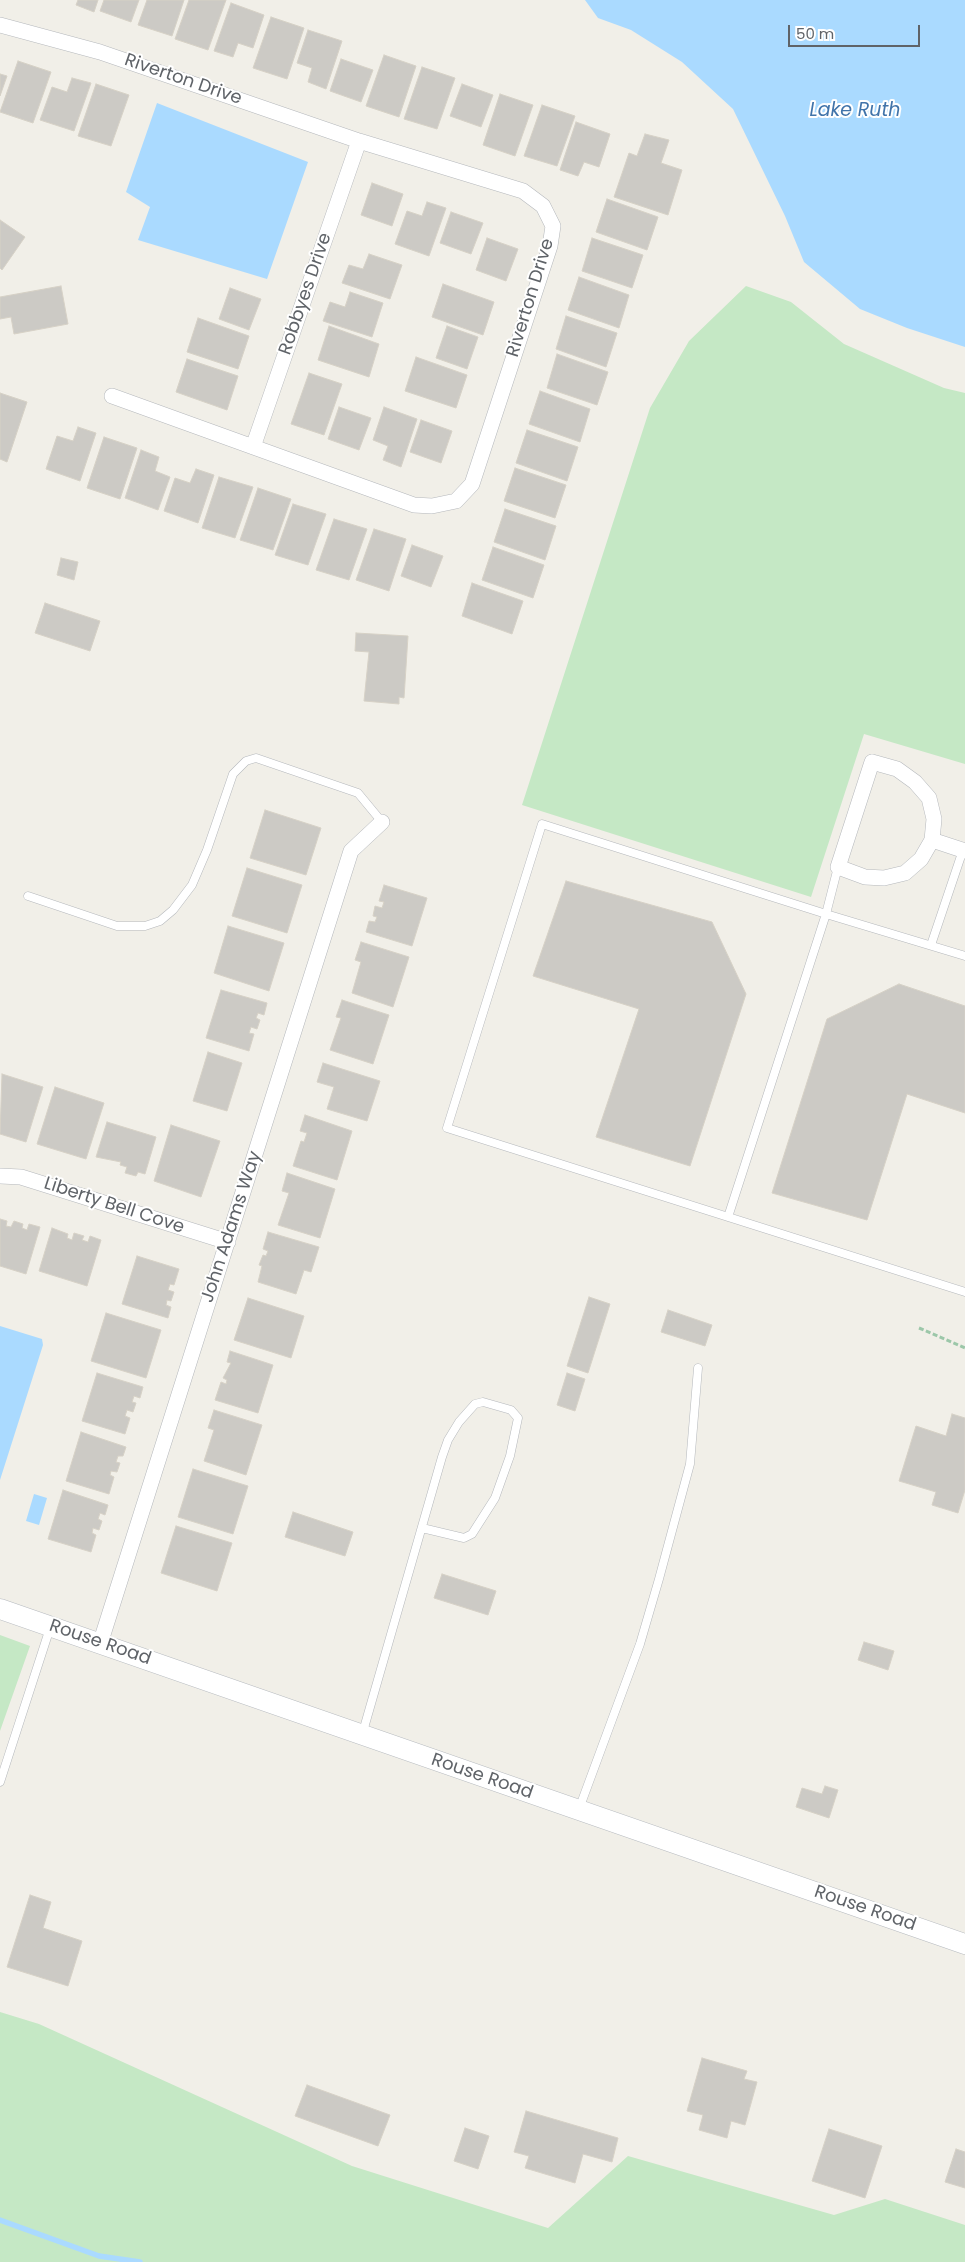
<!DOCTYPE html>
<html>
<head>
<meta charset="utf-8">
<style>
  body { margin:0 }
  #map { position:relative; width:965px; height:2262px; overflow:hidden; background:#f1efe8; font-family:Poppins,sans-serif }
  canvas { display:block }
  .scale { position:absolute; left:788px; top:25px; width:132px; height:22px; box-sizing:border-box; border:2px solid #5f6368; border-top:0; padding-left:6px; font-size:15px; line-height:18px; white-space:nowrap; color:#5f6368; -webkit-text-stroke:4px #fff; paint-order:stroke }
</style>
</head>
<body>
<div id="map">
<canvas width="965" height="2262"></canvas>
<div class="scale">50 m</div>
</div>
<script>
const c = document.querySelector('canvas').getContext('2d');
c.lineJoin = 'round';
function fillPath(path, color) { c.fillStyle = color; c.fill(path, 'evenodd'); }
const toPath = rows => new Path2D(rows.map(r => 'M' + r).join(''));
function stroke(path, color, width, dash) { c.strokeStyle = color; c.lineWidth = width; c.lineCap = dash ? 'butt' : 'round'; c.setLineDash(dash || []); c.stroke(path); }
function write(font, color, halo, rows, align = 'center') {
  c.font = font + ' Poppins,sans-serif'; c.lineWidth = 4; c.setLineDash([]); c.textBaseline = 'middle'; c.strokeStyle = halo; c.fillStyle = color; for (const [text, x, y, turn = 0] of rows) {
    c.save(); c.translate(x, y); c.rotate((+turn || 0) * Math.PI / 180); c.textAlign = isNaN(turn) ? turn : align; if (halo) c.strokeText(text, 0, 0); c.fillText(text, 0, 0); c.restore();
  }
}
fillPath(toPath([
  [746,286,791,302,844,344,944,388,965,393,965,764,864,734,811,897,522,805,650,408,689,341],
  [0,1635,30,1646,0,1731],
  [0,2012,39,2024,352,2166,548,2228,628,2156,834,2215,885,2199,965,2225,965,2262,0,2262]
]), '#c5e8c5');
fillPath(toPath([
  [585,0,965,0,965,347,907,328,860,309,804,262,785,216,733,109,682,62,631,30,598,18],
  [157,103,308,162,267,279,138,240,150,207,126,192],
  [0,1326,42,1339,43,1345,0,1480],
  [34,1494,47,1498,39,1525,26,1521]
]), '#aadaff');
stroke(toPath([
  [0,2220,99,2256,140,2262]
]), '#aadaff', 5.5);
const building = toPath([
  [78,0,98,0,94,12,76,5,78,0],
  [104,0,139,0,131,22,100,11,104,0],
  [147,0,184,0,172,36,138,25,147,0],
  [189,0,226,0,208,50,175,39,189,0],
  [231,3,264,15,253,48,238,43,233,57,214,51,231,3],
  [271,17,304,28,287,79,253,68,271,17],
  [308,30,342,41,326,89,308,82,312,68,297,63,308,30],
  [384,55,416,66,399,117,366,106,384,55],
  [341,59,373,70,361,102,330,91,341,59],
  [18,61,51,72,33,123,0,112,18,61],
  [422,67,455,78,437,129,404,119,422,67],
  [0,74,7,76,0,96,0,74],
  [72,78,91,83,74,131,40,120,52,87,67,92,72,78],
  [96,84,129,95,111,146,78,136,96,84],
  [462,84,493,95,481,127,450,116,462,84],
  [500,94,533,105,515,156,483,145,500,94],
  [542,105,575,116,557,166,524,156,542,105],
  [576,122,610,134,599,167,584,162,578,176,560,170,576,122],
  [645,134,669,140,661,163,682,170,668,215,614,197,629,153,637,156,645,134],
  [372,183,403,194,392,226,361,215,372,183],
  [607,199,658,217,647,250,596,232,607,199],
  [427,202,446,208,429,256,395,244,407,211,422,216,427,202],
  [451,212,483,223,471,254,440,243,451,212],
  [0,220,25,237,2,270,0,268,0,220],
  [487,238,518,249,506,281,476,270,487,238],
  [592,238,643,255,632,288,582,271,592,238],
  [369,254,402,265,390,299,342,283,349,265,363,269,369,254],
  [579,277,629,295,619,328,568,310,579,277],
  [443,284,494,302,483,335,432,317,443,284],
  [61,286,68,324,14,334,11,317,0,319,0,297,61,286],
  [230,288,261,299,249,330,219,319,230,288],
  [350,292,383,303,372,337,323,321,330,302,345,307,350,292],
  [566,316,617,333,606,367,556,349,566,316],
  [198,318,249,336,238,369,187,352,198,318],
  [329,326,379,344,369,377,318,360,329,326],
  [447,326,478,337,467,369,436,358,447,326],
  [557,354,608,372,597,405,547,388,557,354],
  [416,357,467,375,456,408,405,391,416,357],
  [187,359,238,376,227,410,176,392,187,359],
  [309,373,342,384,324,435,291,424,309,373],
  [540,391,590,409,580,442,529,424,540,391],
  [0,393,27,402,7,462,0,459,0,393],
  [339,407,371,418,359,450,328,439,339,407],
  [384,407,417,419,401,467,383,460,388,446,373,440,384,407],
  [421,420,452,431,441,463,410,452,421,420],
  [78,427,96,433,80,481,46,469,57,436,73,441,78,427],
  [527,430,578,447,567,481,516,463,527,430],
  [104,437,137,448,120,499,87,488,104,437],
  [141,450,159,457,155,471,170,477,158,510,125,498,141,450],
  [515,468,566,485,555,518,504,501,515,468],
  [196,469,214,475,198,523,164,511,175,478,190,483,196,469],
  [219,477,253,487,235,538,202,528,219,477],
  [258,488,291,499,273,550,240,540,258,488],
  [293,504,326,514,308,565,275,555,293,504],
  [505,509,556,526,545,560,494,542,505,509],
  [334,519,367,529,349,580,316,570,334,519],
  [374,529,406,539,389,591,356,580,374,529],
  [412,545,443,556,431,587,401,576,412,545],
  [493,547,544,565,533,598,482,580,493,547],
  [61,558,78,562,74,580,57,575,61,558],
  [472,583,523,601,512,634,462,616,472,583],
  [45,603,100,621,90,651,35,633,45,603],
  [356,633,408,636,404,698,399,697,399,704,364,701,369,652,355,651,356,633],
  [265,810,321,828,306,875,250,858,265,810],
  [247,868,302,885,287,933,232,916,247,868],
  [566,881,712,922,746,994,690,1166,596,1137,639,1009,533,976,566,881],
  [384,885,427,898,412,946,366,932,369,921,375,922,377,917,373,916,375,906,382,908,384,902,379,901,384,885],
  [228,926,284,943,269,991,214,973,228,926],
  [361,942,409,957,393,1007,352,993,361,962,355,960,361,942],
  [899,984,965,1006,965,1113,907,1094,867,1220,772,1193,827,1019,899,984],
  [221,990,267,1003,264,1015,258,1013,256,1018,260,1020,257,1029,251,1027,249,1033,254,1034,249,1051,206,1038,221,990],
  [342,1000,389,1015,373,1064,330,1050,341,1018,336,1017,342,1000],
  [208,1052,242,1063,227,1111,193,1101,208,1052],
  [323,1063,380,1081,367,1121,327,1109,334,1087,317,1082,323,1063],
  [2,1074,43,1087,26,1142,0,1134,2,1074],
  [55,1087,104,1103,86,1159,37,1144,55,1087],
  [305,1115,352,1131,337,1180,293,1166,301,1141,304,1142,307,1133,300,1131,305,1115],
  [107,1122,156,1137,145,1174,138,1172,136,1176,125,1173,127,1167,120,1165,121,1162,96,1157,107,1122],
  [171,1125,220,1141,201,1197,154,1181,171,1125],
  [287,1173,335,1189,320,1238,278,1225,289,1193,282,1191,287,1173],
  [0,1219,7,1221,6,1226,11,1227,14,1221,23,1224,22,1228,27,1230,29,1224,40,1227,26,1274,0,1266,0,1219],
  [52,1228,68,1234,67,1238,72,1240,74,1233,84,1236,82,1240,88,1242,90,1236,101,1240,87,1286,39,1271,52,1228],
  [268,1232,319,1247,311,1272,304,1270,296,1294,258,1282,262,1266,259,1265,263,1255,266,1256,268,1251,263,1249,268,1232],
  [137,1256,179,1269,174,1285,170,1284,168,1290,174,1292,171,1301,167,1300,166,1305,171,1307,168,1318,122,1304,137,1256],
  [589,1297,610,1304,588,1373,567,1366,589,1297],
  [248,1298,304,1316,291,1358,234,1340,248,1298],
  [668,1310,712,1325,705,1346,661,1332,668,1310],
  [106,1313,161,1330,146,1378,91,1361,106,1313],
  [230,1351,273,1365,258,1413,215,1400,221,1382,226,1384,227,1380,223,1378,231,1363,227,1362,230,1351],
  [97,1373,143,1387,140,1398,134,1396,132,1402,136,1403,133,1412,127,1410,125,1416,130,1418,125,1434,82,1421,97,1373],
  [567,1373,585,1379,575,1411,557,1405,567,1373],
  [214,1410,262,1425,246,1475,204,1461,214,1430,208,1428,214,1410],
  [952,1414,965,1418,965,1490,958,1513,932,1505,936,1492,899,1481,916,1426,946,1436,952,1414],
  [81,1432,126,1447,123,1456,118,1456,116,1462,120,1463,117,1472,111,1471,110,1475,114,1477,109,1494,66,1481,81,1432],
  [193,1469,248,1486,233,1534,178,1517,193,1469],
  [63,1490,108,1505,105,1515,100,1513,98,1519,102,1521,99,1530,93,1528,92,1533,96,1535,91,1552,48,1539,63,1490],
  [293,1512,353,1532,345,1556,285,1537,293,1512],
  [176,1526,232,1543,217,1591,161,1573,176,1526],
  [442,1574,496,1591,488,1615,434,1598,442,1574],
  [864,1642,894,1651,888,1670,858,1660,864,1642],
  [825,1786,838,1790,829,1818,796,1807,802,1788,822,1794,825,1786],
  [30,1895,51,1902,43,1928,82,1941,68,1986,7,1967,30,1895],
  [702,2058,747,2071,744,2079,757,2082,745,2125,731,2121,727,2138,699,2130,703,2115,687,2111,702,2058],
  [307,2085,390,2115,378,2146,295,2116,307,2085],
  [526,2111,618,2138,612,2162,583,2154,575,2183,525,2168,529,2156,514,2152,526,2111],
  [465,2128,489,2136,478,2169,454,2161,465,2128],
  [829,2129,882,2146,865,2198,812,2181,829,2129],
  [956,2149,965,2152,965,2188,945,2182,956,2149]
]);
fillPath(building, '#cccac5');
stroke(building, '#d6d1c6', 1);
const lane = toPath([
  [838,867,826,914,542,824,447,1128,965,1292],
  [28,896,117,926,145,926,160,921,173,910,192,885,207,850,233,774,246,761,256,758,358,793,382,822],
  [931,945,963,850],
  [728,1217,826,914,965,956],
  [362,1735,442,1457,448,1440,459,1422,475,1404,483,1402,511,1410,518,1418,510,1456,495,1498,472,1534,464,1538,422,1528],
  [0,1782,50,1628],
  [579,1809,640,1644,659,1579,690,1464,698,1368]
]);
const street = toPath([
  [0,25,100,52,359,141,523,191,543,206,553,226,550,246,472,484,456,501,432,506,414,505,112,396],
  [253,447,359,141],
  [872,762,897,769,915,782,929,798,934,819,932,840,921,859,905,873,884,878,865,877,838,867,872,762],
  [932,840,965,851],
  [0,1176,21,1177,228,1242],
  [100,1644,351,851,382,822]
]);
const secondary = toPath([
  [0,1609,965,1944]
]);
stroke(lane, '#b5b8bc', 9);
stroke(street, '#b5b8bc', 16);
stroke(secondary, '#b6babf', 21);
stroke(toPath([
  [919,1328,965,1348]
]), '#9cc7a9', 3, [5, 2.5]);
stroke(lane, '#fff', 8);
stroke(street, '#fff', 15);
stroke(secondary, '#fff', 20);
write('18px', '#5f6368', '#fff', [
  ["Riverton Drive",183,80,19],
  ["Robbyes Drive",306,294,-71],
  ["Riverton Drive",531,298,-73],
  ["Liberty Bell Cove",114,1206,18],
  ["John Adams Way",232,1227,-72],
  ["Rouse Road",100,1643,19],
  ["Rouse Road",482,1777,19],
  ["Rouse Road",865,1909,19]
]);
write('italic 19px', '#4174aa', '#fff', [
  ["Lake Ruth",855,111]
]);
</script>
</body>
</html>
